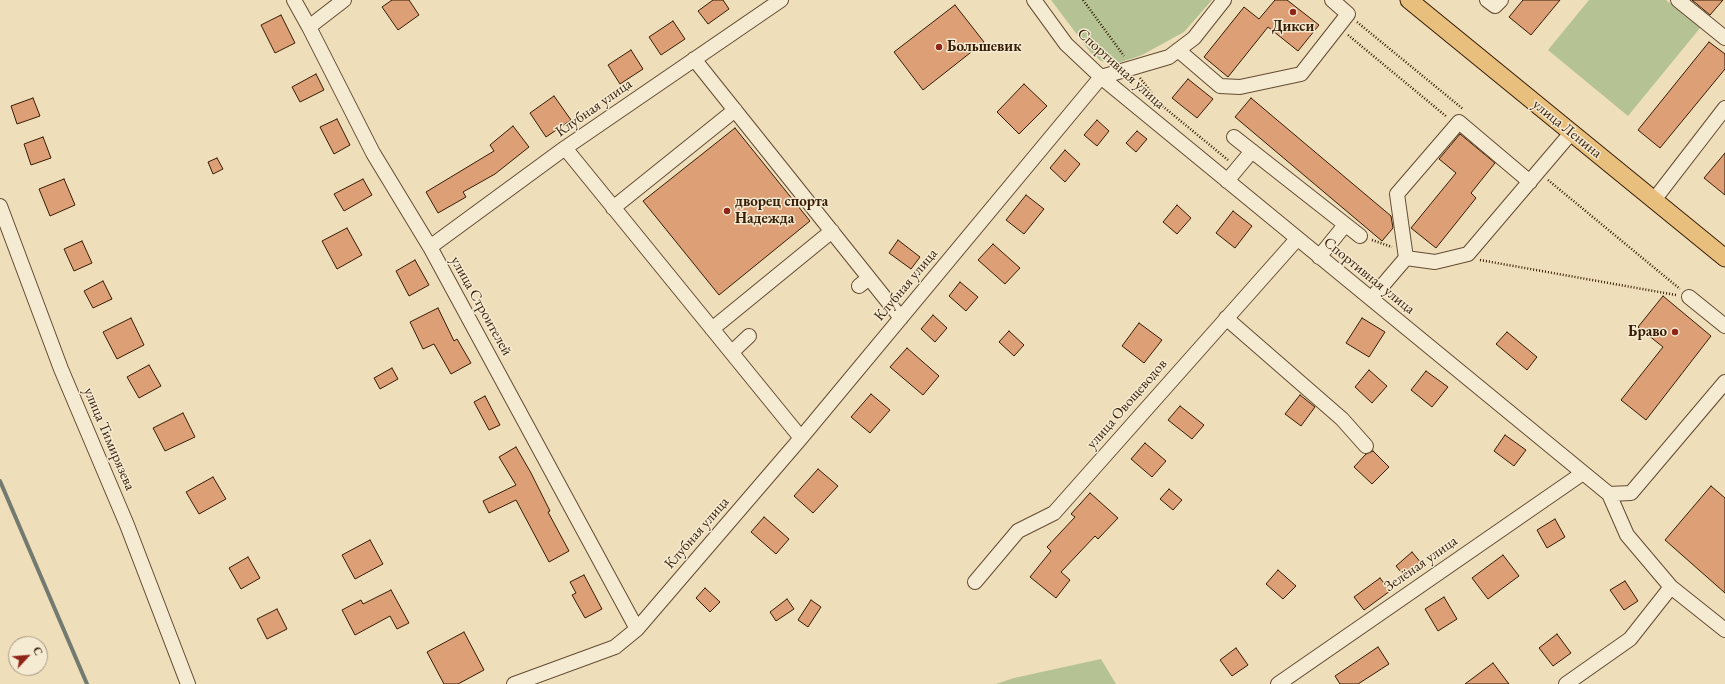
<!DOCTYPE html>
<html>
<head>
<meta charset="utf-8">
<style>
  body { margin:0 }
  #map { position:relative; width:1725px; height:684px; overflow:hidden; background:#efdeba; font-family:"EB Garamond",serif }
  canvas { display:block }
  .north { position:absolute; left:8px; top:636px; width:40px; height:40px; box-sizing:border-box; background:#f5ead2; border:1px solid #a99880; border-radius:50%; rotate:64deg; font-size:11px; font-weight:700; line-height:16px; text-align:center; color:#361c05 }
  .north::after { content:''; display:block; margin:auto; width:14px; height:18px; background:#8f2418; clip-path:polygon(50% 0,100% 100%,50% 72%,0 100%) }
</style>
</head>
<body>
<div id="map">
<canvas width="1725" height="684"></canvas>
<div class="north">С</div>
</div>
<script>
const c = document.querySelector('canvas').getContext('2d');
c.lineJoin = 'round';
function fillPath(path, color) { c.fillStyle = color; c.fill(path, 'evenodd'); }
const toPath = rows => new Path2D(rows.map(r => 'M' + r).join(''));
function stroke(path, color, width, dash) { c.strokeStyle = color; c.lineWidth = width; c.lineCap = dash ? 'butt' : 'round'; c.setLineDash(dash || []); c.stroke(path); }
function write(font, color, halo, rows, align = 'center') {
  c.font = font + ' "EB Garamond",serif'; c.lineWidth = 3; c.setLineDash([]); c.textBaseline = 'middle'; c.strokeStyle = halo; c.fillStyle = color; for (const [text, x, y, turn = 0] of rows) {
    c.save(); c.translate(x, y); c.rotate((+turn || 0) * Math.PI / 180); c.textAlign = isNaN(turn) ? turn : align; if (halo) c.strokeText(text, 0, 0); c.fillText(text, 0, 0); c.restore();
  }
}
fillPath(toPath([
  [1051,0,1212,0,1184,32,1142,55,1115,64,1101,61,1091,53],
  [1589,0,1666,0,1700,28,1628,116,1548,50],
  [1101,659,1116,684,996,684,1014,678]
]), '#b4c294');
stroke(toPath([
  [0,481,87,684]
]), '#737b70', 4);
const building = toPath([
  [392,0,409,0,419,15,398,30,382,7,392,0],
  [713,0,723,0,729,9,708,24,698,11,713,0],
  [1275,0,1287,0,1319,25,1298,51,1268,27,1228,77,1204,57,1244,7,1259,19,1275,0],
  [1523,0,1560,0,1531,35,1509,17,1523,0],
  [1692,0,1723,0,1710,15,1692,0],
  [955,5,984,42,923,90,894,52,955,5],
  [281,15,295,43,275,53,261,25,281,15],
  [673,21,685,39,661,55,649,37,673,21],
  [1709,42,1725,54,1725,69,1660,148,1638,130,1709,42],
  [631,50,643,69,620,84,608,65,631,50],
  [316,74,324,90,300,102,292,87,316,74],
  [1188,79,1213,99,1197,118,1172,98,1188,79],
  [1024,84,1047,106,1019,134,997,112,1024,84],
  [554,96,571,120,546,137,530,113,554,96],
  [33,98,40,116,17,124,11,106,33,98],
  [1251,98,1391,216,1393,228,1382,241,1235,117,1251,98],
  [337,119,350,145,334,154,320,127,337,119],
  [1097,120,1109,131,1097,146,1084,135,1097,120],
  [513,126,529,147,495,174,463,192,466,197,438,213,426,192,494,151,490,145,513,126],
  [735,128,810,221,719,295,643,201,735,128],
  [1137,131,1147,139,1136,152,1126,143,1137,131],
  [1460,134,1495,163,1471,193,1476,198,1436,248,1411,228,1456,173,1439,159,1460,134],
  [43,137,51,158,31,165,24,144,43,137],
  [1065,150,1080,164,1065,182,1050,168,1065,150],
  [1725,153,1725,195,1704,178,1725,153],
  [217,158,223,169,213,174,208,162,217,158],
  [64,179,75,205,50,216,39,189,64,179],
  [363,179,372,195,344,211,334,194,363,179],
  [1026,195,1044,209,1024,234,1006,220,1026,195],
  [1177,205,1191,218,1177,234,1163,222,1177,205],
  [1233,211,1252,226,1235,248,1216,233,1233,211],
  [347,228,362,255,337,269,322,241,347,228],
  [898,240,920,257,911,269,889,253,898,240],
  [82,241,92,263,74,271,64,249,82,241],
  [993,244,1020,268,1005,284,978,260,993,244],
  [415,260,429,285,409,296,396,271,415,260],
  [103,281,112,299,93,308,84,291,103,281],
  [960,282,978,297,966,311,949,296,960,282],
  [1663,296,1711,336,1646,420,1621,400,1663,347,1638,327,1663,296],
  [438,308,454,341,457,339,471,363,451,374,434,344,423,349,410,322,438,308],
  [933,315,947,328,935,342,921,329,933,315],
  [131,318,144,345,117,359,103,332,131,318],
  [1362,318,1385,332,1369,357,1346,343,1362,318],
  [1139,323,1162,340,1144,363,1122,346,1139,323],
  [1009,331,1024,345,1014,356,999,342,1009,331],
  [1507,332,1537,357,1527,370,1496,344,1507,332],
  [907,348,939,376,923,395,890,367,907,348],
  [149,365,161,386,139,398,127,377,149,365],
  [392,368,398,379,380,389,374,378,392,368],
  [1369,370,1387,386,1372,403,1355,387,1369,370],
  [1426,371,1448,387,1432,407,1411,390,1426,371],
  [871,394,890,410,870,433,851,417,871,394],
  [1300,395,1315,407,1301,426,1285,414,1300,395],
  [485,396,500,425,489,430,474,402,485,396],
  [1180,406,1204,425,1192,439,1168,420,1180,406],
  [183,413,195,437,165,451,153,428,183,413],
  [1505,435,1526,450,1514,466,1494,451,1505,435],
  [1145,443,1166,461,1152,477,1131,459,1145,443],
  [516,447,531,473,550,511,548,512,569,551,549,562,516,500,489,513,483,501,516,485,499,457,516,447],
  [1373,451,1389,467,1372,484,1354,467,1366,454,1373,451],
  [818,469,838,486,813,513,794,496,818,469],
  [213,477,226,499,199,514,186,492,213,477],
  [1711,486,1725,498,1725,593,1665,540,1711,486],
  [1169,489,1182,500,1173,510,1160,499,1169,489],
  [1090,493,1118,518,1098,539,1095,536,1061,572,1070,580,1056,598,1030,577,1051,551,1047,547,1075,517,1071,514,1090,493],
  [764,517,789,539,776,554,751,532,764,517],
  [1555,519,1565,537,1547,548,1537,530,1555,519],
  [370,540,383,564,355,579,342,555,370,540],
  [1412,552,1422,564,1406,578,1396,566,1412,552],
  [1503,555,1519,576,1488,599,1472,578,1503,555],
  [248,557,260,578,241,589,229,568,248,557],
  [1278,570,1296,586,1283,599,1266,584,1278,570],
  [584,575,602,609,585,618,572,595,576,593,570,582,584,575],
  [1380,578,1390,591,1364,610,1354,597,1380,578],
  [1625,581,1638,601,1624,610,1610,590,1625,581],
  [705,588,720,602,710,612,696,598,705,588],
  [391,590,409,623,397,629,390,616,355,635,342,610,361,600,363,604,391,590],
  [1444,597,1457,619,1438,631,1425,609,1444,597],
  [787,599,794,609,776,621,770,612,787,599],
  [811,600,821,607,808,627,798,620,811,600],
  [277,609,287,629,267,639,257,619,277,609],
  [464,632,484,670,458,684,444,684,427,652,464,632],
  [1557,634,1571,653,1553,666,1539,648,1557,634],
  [1378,647,1389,664,1358,684,1340,684,1335,676,1378,647],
  [1236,648,1248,665,1232,676,1220,660,1236,648],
  [1493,663,1509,684,1465,684,1493,663]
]);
fillPath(building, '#dda076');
stroke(building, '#361c05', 1);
const minor = toPath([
  [294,0,309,27,373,153,430,247,637,629],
  [1034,0,1066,44,1101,77,1609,494,1627,535,1671,587,1725,630],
  [1487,0,1495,6,1501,0],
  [1678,0,1725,38],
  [309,27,344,0],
  [1178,50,1220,86,1240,87,1301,74,1348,14,1332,0],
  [694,59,901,318],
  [1234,137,1360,236],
  [565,148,801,438],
  [1227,181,1252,151],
  [1654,200,1725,108],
  [0,206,61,369,127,525,188,684],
  [613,208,735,110],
  [430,247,565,148,781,0],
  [1319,257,1345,225],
  [1406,258,1397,194,1459,122,1530,182],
  [859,286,869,278],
  [1689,297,1725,326],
  [1371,299,1406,258,1435,262,1468,254,1571,133],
  [1226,318,1342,419,1366,446],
  [712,329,832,231],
  [732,352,749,336],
  [1609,494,1631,493,1725,382],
  [975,582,1018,531,1054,513,1297,239],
  [514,684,615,647,637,629,801,438,1101,77,1169,57,1194,38,1224,0],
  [1278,684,1583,473],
  [1566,684,1630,639,1671,587]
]);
const major = toPath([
  [1409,0,1725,258]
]);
stroke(minor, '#644c32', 16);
stroke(major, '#361c05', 19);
stroke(toPath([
  [1083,0,1124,56],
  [1357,22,1463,109],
  [1348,35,1447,117],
  [1140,78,1160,104,1228,160],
  [1548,180,1680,289],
  [1372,240,1392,247],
  [1480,260,1676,295]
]), '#361c05', 2.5, [1, 2]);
stroke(minor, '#f5ead2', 14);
stroke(major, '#e8bf7d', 17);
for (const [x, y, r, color] of [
  [1293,12,4,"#8f2418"],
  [939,47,4,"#8f2418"],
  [727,211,4,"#8f2418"],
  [1675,332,4,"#8f2418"]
]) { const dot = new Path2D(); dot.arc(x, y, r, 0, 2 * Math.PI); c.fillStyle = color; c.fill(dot); stroke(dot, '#f5ead2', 1.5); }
write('bold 15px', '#361c05', '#f5ead2', [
  ["Дикси",1293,27,"center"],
  ["Большевик",947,47],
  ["дворец спорта",735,202],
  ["Надежда",735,219],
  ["Браво",1667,332,"right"]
], 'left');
write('15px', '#361c05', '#f5ead2', [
  ["Спортивная улица",1121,69,42],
  ["Клубная улица",594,108,-35],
  ["улица Ленина",1567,129,39],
  ["Спортивная улица",1369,276,39],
  ["Клубная улица",906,285,-50],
  ["улица Строителей",481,306,61],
  ["улица Овощеводов",1127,404,-49],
  ["улица Тимирязева",109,439,67],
  ["Клубная улица",697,533,-49],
  ["Зелёная улица",1421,564,-35]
]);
</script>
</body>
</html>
